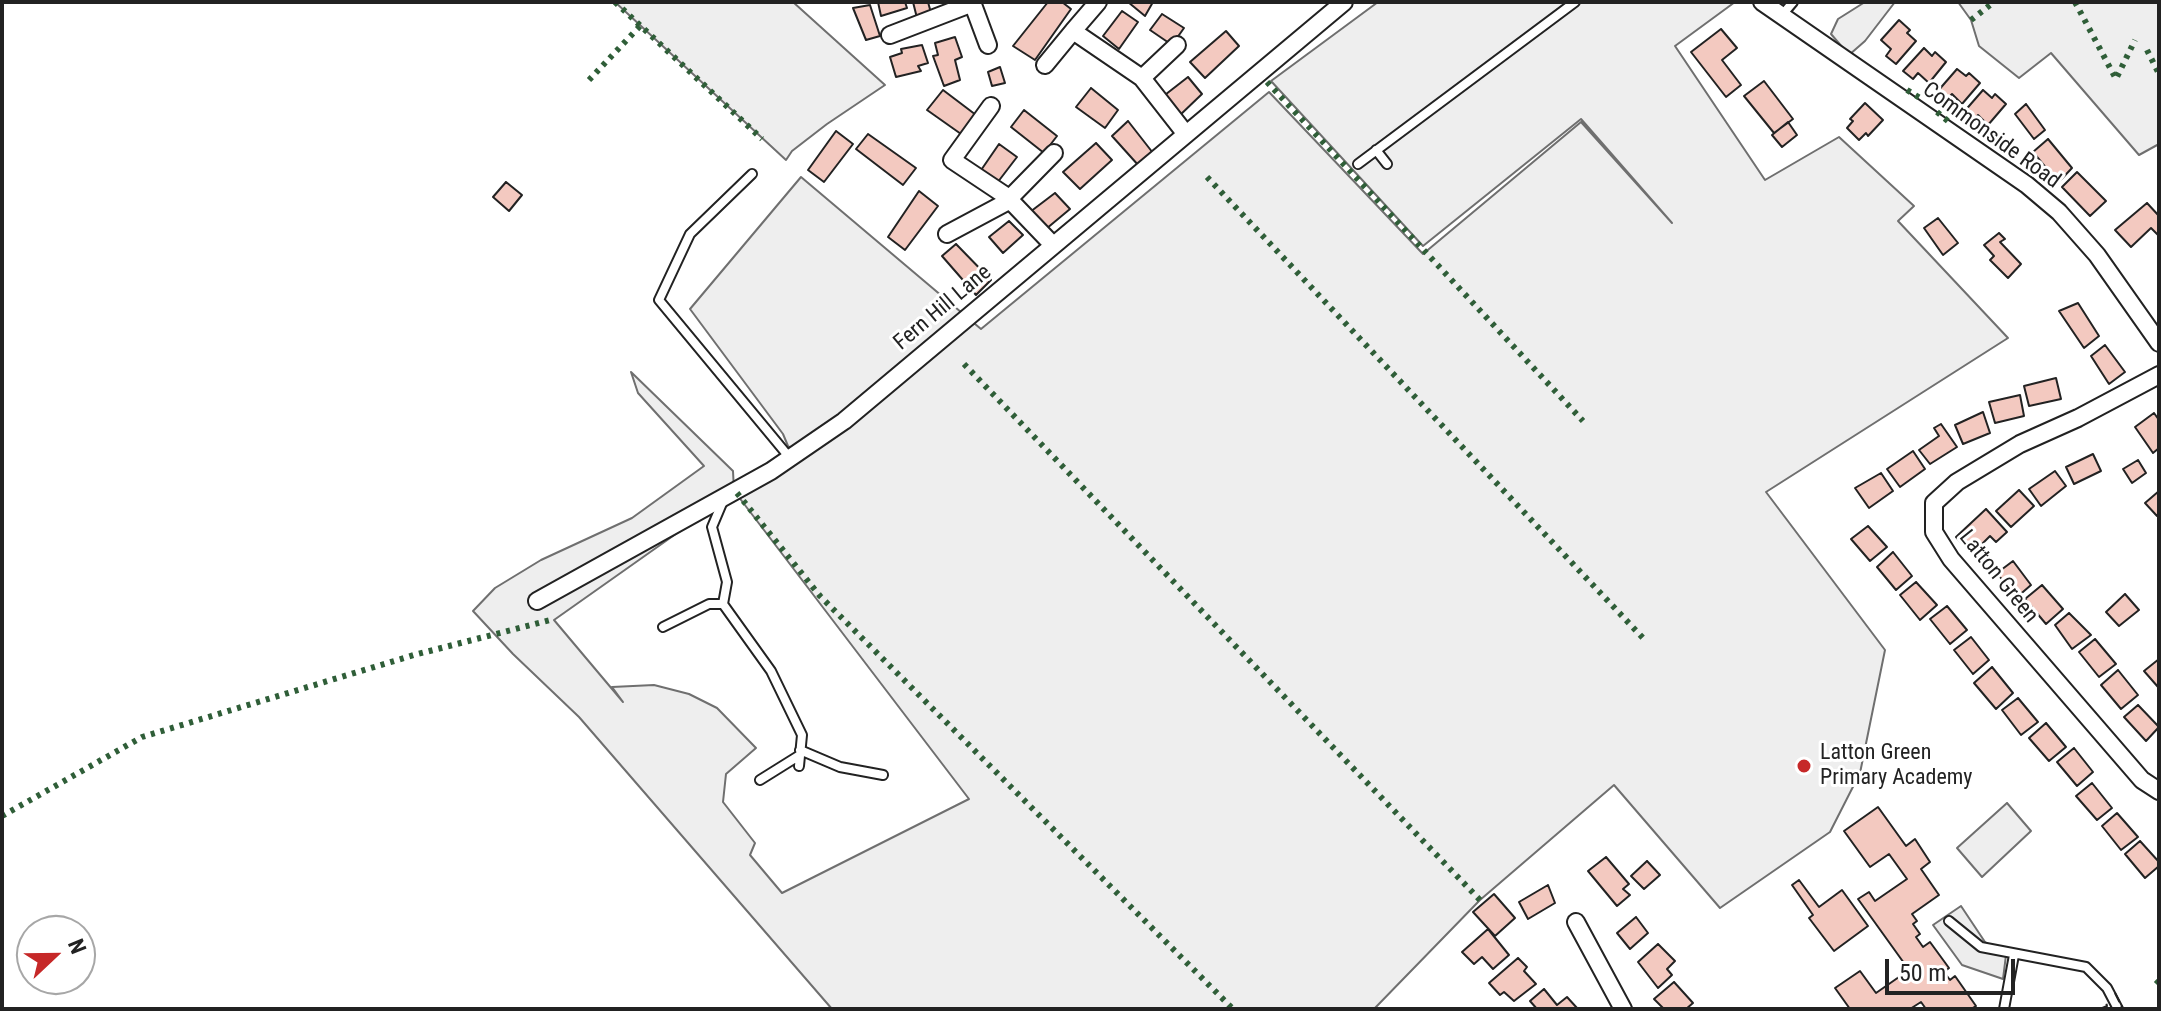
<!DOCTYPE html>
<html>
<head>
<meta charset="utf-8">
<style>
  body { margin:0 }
  #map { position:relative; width:2161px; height:1011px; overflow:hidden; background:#fff; font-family:"Roboto Condensed",sans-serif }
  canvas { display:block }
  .frame { position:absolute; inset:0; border:4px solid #222; pointer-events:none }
  .north { position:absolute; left:16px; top:915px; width:80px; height:80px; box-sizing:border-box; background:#fff; border:2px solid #a7a7a7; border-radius:50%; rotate:68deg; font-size:22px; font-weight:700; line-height:32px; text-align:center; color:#222 }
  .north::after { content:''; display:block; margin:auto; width:28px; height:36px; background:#c62828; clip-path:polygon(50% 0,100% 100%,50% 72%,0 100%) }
  .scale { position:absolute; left:1885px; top:959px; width:130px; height:36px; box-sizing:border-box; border:4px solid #222; border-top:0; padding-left:10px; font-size:24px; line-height:28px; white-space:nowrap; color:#222; -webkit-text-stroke:6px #fff; paint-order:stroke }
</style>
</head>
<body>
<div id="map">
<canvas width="2161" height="1011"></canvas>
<div class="frame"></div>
<div class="north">N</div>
<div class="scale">50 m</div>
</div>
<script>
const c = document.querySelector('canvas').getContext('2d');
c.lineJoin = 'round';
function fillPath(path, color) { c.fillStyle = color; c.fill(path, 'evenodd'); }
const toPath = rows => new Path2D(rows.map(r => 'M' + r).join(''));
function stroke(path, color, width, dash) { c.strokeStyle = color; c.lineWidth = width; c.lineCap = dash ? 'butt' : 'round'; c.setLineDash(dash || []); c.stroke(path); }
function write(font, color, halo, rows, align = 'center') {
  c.font = font + ' "Roboto Condensed",sans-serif'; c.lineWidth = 6; c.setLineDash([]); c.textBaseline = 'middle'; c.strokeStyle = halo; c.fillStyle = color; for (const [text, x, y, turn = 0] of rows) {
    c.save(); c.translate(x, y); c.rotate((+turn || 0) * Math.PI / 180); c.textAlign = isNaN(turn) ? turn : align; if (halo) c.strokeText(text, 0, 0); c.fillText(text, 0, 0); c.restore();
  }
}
const green = toPath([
  [615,2,793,2,885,85,827,124,792,151,786,160,615,2],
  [1378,2,1735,2,1675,46,1765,180,1839,137,1914,206,1898,221,2008,338,1766,492,1885,650,1860,773,1830,832,1720,908,1614,785,1480,900,1374,1009,832,1009,579,717,513,654,473,611,495,588,541,560,632,518,704,466,638,393,631,372,733,471,734,491,798,452,788,446,783,434,690,309,801,177,981,329,1269,92,1423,254,1581,122,1672,223,1581,119,1423,246,1271,81,1378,2],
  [731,495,738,496,969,799,782,893,750,855,755,843,723,802,726,774,756,748,717,708,689,694,654,685,612,687,623,702,554,620,731,495],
  [1865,2,1895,2,1865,41,1849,55,1831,34,1838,19,1865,2],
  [1958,2,2159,2,2159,144,2139,155,2051,53,2019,78,1979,46,1971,20,1958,2],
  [2007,803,2031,831,1982,877,1957,848,2007,803]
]);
fillPath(green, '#eee');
stroke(green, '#6f6f6f', 2);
const parking = toPath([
  [1961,906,1985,942,2006,955,2003,979,1962,965,1933,925,1961,906]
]);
fillPath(parking, '#ededed');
stroke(parking, '#6f6f6f', 2);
const building = toPath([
  [878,2,905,2,907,8,881,16,878,2],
  [913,2,928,2,931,13,917,18,913,2],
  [1048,2,1062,2,1071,9,1035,60,1013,46,1048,2],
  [1128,2,1153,2,1145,16,1128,2],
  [870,5,880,36,866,40,853,8,870,5],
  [1122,11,1138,22,1119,49,1103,36,1122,11],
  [1162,14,1184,28,1172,45,1150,30,1162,14],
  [1899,20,1910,30,1907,33,1916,41,1896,64,1886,56,1891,49,1881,40,1899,20],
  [1721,29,1737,48,1722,60,1741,85,1726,97,1691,52,1721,29],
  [1226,31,1239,46,1205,78,1190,62,1226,31],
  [955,37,962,57,955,60,960,80,944,86,933,56,938,55,935,43,955,37],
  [922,45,928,63,918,66,921,71,896,77,890,57,902,53,901,49,922,45],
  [1924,48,1932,56,1935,52,1946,62,1929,83,1918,73,1913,79,1903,71,1924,48],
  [1000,67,1005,83,992,86,988,72,1000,67],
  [1957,69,1966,76,1969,73,1980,83,1962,104,1952,94,1946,100,1937,92,1957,69],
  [1188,77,1202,94,1178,117,1161,98,1188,77],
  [1764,81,1793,119,1774,133,1744,96,1764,81],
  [1091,88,1118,110,1105,128,1076,107,1091,88],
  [943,90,976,115,961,134,927,110,943,90],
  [1983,90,1992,98,1995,94,2006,104,1988,125,1978,115,1972,122,1963,113,1983,90],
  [1865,103,1883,120,1868,136,1866,133,1859,140,1847,128,1853,121,1850,119,1865,103],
  [2026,104,2045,130,2034,139,2015,114,2026,104],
  [1024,110,1057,136,1044,153,1011,127,1024,110],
  [1128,121,1153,153,1139,166,1112,136,1128,121],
  [1788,122,1797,135,1782,147,1772,135,1788,122],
  [836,131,853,144,824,182,808,170,836,131],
  [868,134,916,168,903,185,856,149,868,134],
  [2048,139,2072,168,2054,187,2041,173,2047,169,2033,152,2048,139],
  [1096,143,1112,160,1080,189,1063,172,1096,143],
  [999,144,1017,157,994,187,977,176,999,144],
  [2077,172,2106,201,2090,216,2062,187,2077,172],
  [506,182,522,195,509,211,493,197,506,182],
  [919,191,938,206,905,250,888,237,919,191],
  [1055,193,1070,209,1046,229,1030,212,1055,193],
  [2147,203,2159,216,2159,236,2151,228,2131,247,2115,230,2147,203],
  [1938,218,1958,243,1943,255,1924,228,1938,218],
  [1009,221,1023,235,1003,253,989,237,1009,221],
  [1999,233,2005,239,2000,242,2021,264,2008,278,1990,260,1994,256,1984,245,1999,233],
  [956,244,991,280,976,295,942,256,956,244],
  [2078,303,2099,336,2084,348,2059,311,2078,303],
  [2105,345,2125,372,2109,384,2091,356,2105,345],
  [2056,378,2061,399,2029,406,2024,386,2056,378],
  [2020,395,2024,416,1995,423,1989,402,2020,395],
  [1983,412,1990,433,1963,444,1955,425,1983,412],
  [2154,413,2159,420,2159,448,2153,453,2135,427,2154,413],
  [1941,424,1957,447,1930,464,1919,450,1939,436,1934,428,1941,424],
  [1913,451,1925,469,1900,487,1887,469,1913,451],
  [2093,454,2101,471,2074,484,2066,467,2093,454],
  [2138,460,2146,473,2132,483,2123,469,2138,460],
  [2055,471,2066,486,2041,506,2029,489,2055,471],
  [1881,473,1893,491,1869,508,1855,488,1881,473],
  [2019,490,2034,506,2011,527,1996,511,2019,490],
  [2159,491,2159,513,2157,516,2145,503,2159,491],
  [1986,509,2007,532,1996,542,1990,536,1972,554,1956,537,1986,509],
  [1868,526,1887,547,1870,561,1851,539,1868,526],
  [1893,552,1912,576,1896,590,1877,567,1893,552],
  [2013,561,2031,585,2016,598,1997,573,2013,561],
  [1916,582,1937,605,1920,620,1900,595,1916,582],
  [2042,585,2063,609,2046,624,2025,599,2042,585],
  [2125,594,2139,610,2119,626,2106,612,2125,594],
  [1947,606,1967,630,1950,644,1930,619,1947,606],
  [2069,613,2091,635,2072,649,2055,625,2069,613],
  [1971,637,1989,660,1973,674,1954,650,1971,637],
  [2095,639,2116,664,2099,677,2079,652,2095,639],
  [2159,659,2159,686,2158,687,2144,671,2159,659],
  [1992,667,2013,693,1996,709,1974,683,1992,667],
  [2118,670,2138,695,2121,709,2101,685,2118,670],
  [2018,698,2038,722,2021,735,2002,710,2018,698],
  [2138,705,2159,727,2146,741,2124,717,2138,705],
  [2046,723,2066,747,2049,761,2029,738,2046,723],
  [2074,748,2093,772,2077,786,2057,762,2074,748],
  [2092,783,2112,808,2097,820,2076,796,2092,783],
  [1878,807,1906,846,1915,839,1930,862,1921,869,1939,895,1912,914,1917,921,1913,924,1920,934,1916,937,1923,947,1930,942,1949,968,1944,972,1950,980,1955,976,1976,1006,1971,1009,1926,1009,1921,1002,1910,1009,1850,1009,1835,988,1860,971,1876,993,1909,970,1858,899,1869,892,1875,901,1907,879,1889,854,1870,867,1844,831,1878,807],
  [2117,813,2138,837,2121,850,2102,826,2117,813],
  [2140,841,2159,862,2159,866,2145,878,2125,854,2140,841],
  [1606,857,1629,884,1623,889,1630,895,1617,906,1588,871,1606,857],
  [1647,861,1660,875,1644,889,1631,876,1647,861],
  [1799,880,1819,907,1842,890,1868,926,1834,951,1809,918,1813,915,1792,885,1799,880],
  [1548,885,1555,903,1528,919,1519,902,1548,885],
  [1494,894,1515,918,1495,936,1473,912,1494,894],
  [1636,917,1648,933,1630,949,1617,933,1636,917],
  [1488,929,1509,955,1493,969,1482,957,1474,964,1462,952,1488,929],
  [1658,944,1675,961,1667,969,1672,975,1658,988,1638,962,1658,944],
  [1518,958,1527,967,1524,971,1536,984,1514,1001,1504,992,1500,995,1489,983,1518,958],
  [1674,982,1693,1003,1686,1009,1664,1009,1654,999,1674,982],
  [1544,989,1557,1005,1567,997,1577,1008,1537,1009,1530,1001,1544,989]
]);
fillPath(building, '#f3c9c0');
stroke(building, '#222', 2);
const service = toPath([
  [1782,15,1793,2],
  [1376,150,1387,164],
  [1358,164,1575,2],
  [752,174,690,234,659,300,790,458],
  [723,501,712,527,727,582,723,604,771,671,802,735,799,766],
  [663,627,709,604,723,604],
  [800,750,840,767,883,775],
  [760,780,800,755],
  [1949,921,1981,947,2086,967,2107,988,2118,1009],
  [2004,1009,2014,955]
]);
const minor = toPath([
  [972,2,988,45],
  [1762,2,2027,185,2059,212,2097,255,2159,343],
  [1073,31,1098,2],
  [890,35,973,3],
  [1045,65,1073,31,1142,78,1185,133],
  [1142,78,1177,45],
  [991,106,952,160,1006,196,1052,244],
  [947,234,1005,203,1054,153],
  [2159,375,2078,418,2020,444,1957,482,1934,503,1934,532,1951,559,2142,780,2159,791],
  [537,601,771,471,844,421,1344,2],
  [1576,922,1623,1009]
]);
stroke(service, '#222', 12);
stroke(minor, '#222', 20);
stroke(service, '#fff', 8);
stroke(minor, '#fff', 16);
stroke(toPath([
  [615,2,762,139],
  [2075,2,2116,79,2135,40],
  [1971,20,1994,2],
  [2147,50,2159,74],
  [589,80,640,26],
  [1267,82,1583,421],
  [1907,90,1920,98],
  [1937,112,1949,122],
  [1207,177,1643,638],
  [964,364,1480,900],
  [737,493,820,596,1233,1009],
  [2,816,142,737,414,655,554,619],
  [2156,984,2159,981]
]), '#2f5e38', 6, [4, 6]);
stroke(toPath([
  [2115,993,2123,1009],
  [2100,1009,2107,1006,2106,1002]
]), '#222', 2, [10, 4]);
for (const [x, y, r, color] of [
  [1804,766,8,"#c62828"]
]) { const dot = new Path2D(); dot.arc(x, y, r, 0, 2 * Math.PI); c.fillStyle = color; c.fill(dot); stroke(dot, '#fff', 3); }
write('22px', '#222', '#fff', [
  ["Commonside Road",1991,136,36],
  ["Fern Hill Lane",943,308,-40],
  ["Latton Green",1998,577,51]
]);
write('22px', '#222', '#fff', [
  ["Latton Green",1820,753],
  ["Primary Academy",1820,778]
], 'left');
</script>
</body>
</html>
